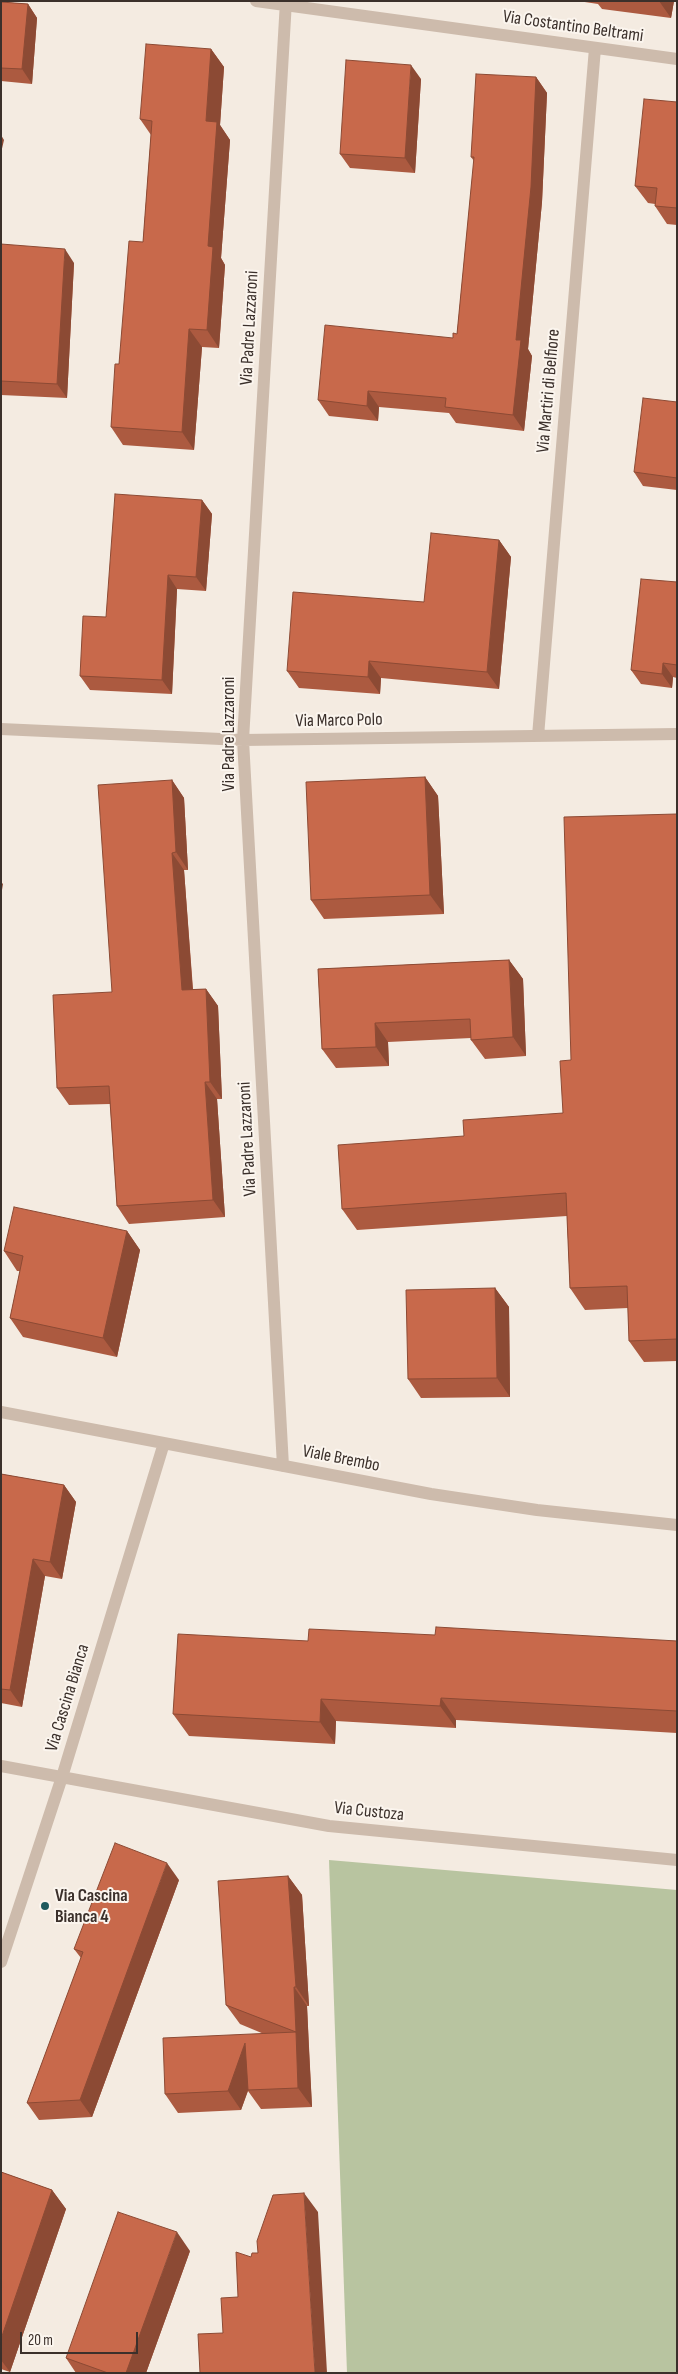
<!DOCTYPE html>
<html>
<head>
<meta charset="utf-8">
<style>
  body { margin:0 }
  #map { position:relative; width:678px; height:2374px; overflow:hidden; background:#f4ebe1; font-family:"Sofia Sans Condensed",sans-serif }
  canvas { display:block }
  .frame { position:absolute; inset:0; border:2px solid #3b302b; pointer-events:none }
  .scale { position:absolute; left:20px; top:2332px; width:118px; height:22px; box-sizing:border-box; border:2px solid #3b302b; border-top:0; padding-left:6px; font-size:15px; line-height:18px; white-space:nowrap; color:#3b302b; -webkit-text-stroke:4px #fbf5ee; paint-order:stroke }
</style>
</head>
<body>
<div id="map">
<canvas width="678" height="2374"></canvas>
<div class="frame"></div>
<div class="scale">20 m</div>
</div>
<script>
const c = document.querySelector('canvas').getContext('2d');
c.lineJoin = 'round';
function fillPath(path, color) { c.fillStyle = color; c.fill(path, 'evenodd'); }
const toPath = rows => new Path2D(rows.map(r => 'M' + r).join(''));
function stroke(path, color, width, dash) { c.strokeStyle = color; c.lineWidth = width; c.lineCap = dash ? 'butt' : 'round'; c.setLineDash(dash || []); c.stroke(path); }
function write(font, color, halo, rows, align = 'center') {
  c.font = font + ' "Sofia Sans Condensed",sans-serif'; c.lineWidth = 4; c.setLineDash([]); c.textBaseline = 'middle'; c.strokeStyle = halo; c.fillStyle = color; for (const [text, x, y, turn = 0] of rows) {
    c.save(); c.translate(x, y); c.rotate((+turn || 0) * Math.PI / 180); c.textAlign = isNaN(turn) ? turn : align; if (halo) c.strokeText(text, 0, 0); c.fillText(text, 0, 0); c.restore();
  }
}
fillPath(toPath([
  [329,1860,677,1890,677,2373,347,2373]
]), '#b8c4a0');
stroke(toPath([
  [256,1,677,59],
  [1,729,243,740,677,734],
  [538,736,595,48],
  [1,1412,431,1494,537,1510,677,1525],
  [283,1466,243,740,286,1],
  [1,1766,329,1826,677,1860],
  [1,1962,62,1777,164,1443]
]), '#cdbbac', 12);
fillPath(toPath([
  [578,1,674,1,671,18,602,9,598,4],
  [1,2,28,4,37,18,32,84,1,81],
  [211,49,224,67,220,125,230,140,221,258,225,265,219,348,202,347,194,450,123,445,111,427,119,364,143,242,151,135,140,119],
  [536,77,547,93,542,202,528,349,532,356,524,431,456,423,449,413,379,407,378,421,329,416,318,400,453,338,457,334,474,161,471,157],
  [421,79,415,173,350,168,340,154],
  [677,102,677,225,667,224,655,206,655,204,648,203,635,186],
  [1,244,74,263,67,398,1,395],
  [677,402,677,490,643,486,634,472],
  [202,500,212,514,206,591,177,589,172,694,90,690,80,676,106,617],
  [499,540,511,557,499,689,381,678,380,694,299,688,287,671,424,602],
  [677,582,677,678,673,677,672,688,641,684,631,670],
  [425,777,438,796,444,914,324,919,311,900],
  [172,780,184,798,188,870,184,870,193,989,206,989,218,1006,222,1099,217,1099,225,1217,129,1224,117,1206,110,1104,69,1105,57,1088,112,992],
  [677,814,677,1361,644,1362,629,1341,628,1308,585,1310,570,1288,567,1216,357,1230,342,1209,464,1136,563,1113,571,1060],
  [509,960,523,979,526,1056,485,1059,471,1040,471,1038,388,1042,389,1066,336,1068,322,1049,318,969],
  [127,1231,140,1250,117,1357,23,1337,10,1318,20,1271,17,1271,4,1251],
  [495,1288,509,1307,510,1397,421,1398,408,1379],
  [1,1474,64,1485,76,1502,62,1579,45,1576,22,1707,1,1703],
  [435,1635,677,1641,677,1733,456,1720,456,1728,336,1721,335,1744,189,1736,173,1714,308,1641],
  [288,1876,302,1895,309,2006,307,2006,312,2107,261,2109,248,2091,241,2110,178,2113,165,2094,264,2034,240,2024,226,2005],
  [179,1880,92,2117,39,2120,27,2103,81,1958,74,1949],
  [1,2172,52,2190,66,2209,10,2372,1,2369],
  [190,2251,146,2373,76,2373,66,2358]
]), '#ac5a40');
fillPath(toPath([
  [659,1,674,1,671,18],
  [28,4,37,18,32,84,22,69],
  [211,49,224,67,220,125,230,140,221,258,225,265,219,348,207,330,206,121],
  [411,65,421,79,415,173,405,158],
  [536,77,547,93,542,202,528,349,532,356,524,431,513,415,516,340],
  [1,135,4,140,1,153],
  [65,249,74,263,67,398,57,384],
  [189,329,202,347,194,450,182,432],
  [368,391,379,407,378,421,367,406],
  [202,500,212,514,206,591,196,577],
  [499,540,511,557,499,689,487,672],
  [168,575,177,589,172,694,162,680],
  [369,661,381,678,380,694,368,677],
  [663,663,673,677,672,688,662,674],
  [425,777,438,796,444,914,430,895],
  [172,780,184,798,188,870,176,852],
  [172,853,184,870,194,1007,182,990],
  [1,882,3,884,1,896],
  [509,960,523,979,526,1056,513,1037],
  [206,989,218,1006,222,1099,210,1082],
  [375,1023,388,1042,389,1066,376,1047],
  [205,1082,217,1099,225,1217,213,1200],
  [127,1231,140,1250,117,1357,103,1338],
  [495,1288,509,1307,510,1397,497,1378],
  [64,1485,76,1502,62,1579,50,1562],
  [33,1559,45,1576,22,1707,10,1690],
  [441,1698,456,1720,456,1728,440,1706],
  [321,1699,336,1721,335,1744,320,1722],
  [167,1863,179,1880,92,2117,80,2100],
  [288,1876,302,1895,309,2006,296,1987],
  [294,1987,307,2006,309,2051,296,2032],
  [296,2032,309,2051,312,2107,298,2088],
  [245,2043,258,2062,241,2110,228,2091],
  [52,2190,66,2209,10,2372,1,2360,1,2339],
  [304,2193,318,2212,327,2373,315,2373],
  [177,2232,190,2251,146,2373,126,2373]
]), '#8c4a34');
const building = toPath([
  [1,2,28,4,22,69,1,68,1,2],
  [146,44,211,49,206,121,217,122,208,246,213,247,207,330,189,329,182,432,111,427,115,364,119,364,129,241,143,242,152,121,140,119,146,44],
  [346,60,411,65,405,158,340,154,346,60],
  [476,74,536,77,531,187,516,340,521,340,513,415,445,407,446,398,368,391,367,406,318,400,325,325,453,338,453,333,457,334,474,157,471,157,476,74],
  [644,99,677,102,677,208,655,206,657,188,635,186,644,99],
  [1,244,65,249,57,384,1,381,1,244],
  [643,398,677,402,677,478,634,472,643,398],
  [115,494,202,500,196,577,168,575,162,680,80,676,83,616,106,617,115,494],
  [431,533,499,540,487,672,369,661,368,677,287,671,293,592,424,602,431,533],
  [641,579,677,582,677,665,663,663,662,674,631,670,641,579],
  [425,777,430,895,311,900,306,782,425,777],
  [172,780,176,852,172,853,182,990,206,989,210,1082,205,1082,213,1200,117,1206,109,1086,57,1088,53,995,112,992,98,785,172,780],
  [677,814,677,1339,629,1341,627,1286,570,1288,566,1193,342,1209,338,1145,464,1136,463,1120,563,1113,560,1061,571,1060,564,817,677,814],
  [509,960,513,1037,471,1040,470,1019,375,1023,376,1047,322,1049,318,969,509,960],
  [14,1207,127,1231,103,1338,10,1318,23,1256,4,1251,14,1207],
  [495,1288,497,1378,408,1379,406,1290,495,1288],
  [1,1474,64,1485,50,1562,33,1559,10,1690,1,1689,1,1474],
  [436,1627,677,1641,677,1711,441,1698,440,1706,321,1699,320,1722,173,1714,178,1634,308,1641,309,1629,435,1635,436,1627],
  [115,1843,167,1863,80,2100,27,2103,83,1952,74,1949,115,1843],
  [288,1876,296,1987,294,1987,296,2032,226,2005,218,1881,288,1876],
  [296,2032,298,2088,248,2090,245,2043,228,2091,165,2094,163,2038,296,2032],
  [1,2172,52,2190,1,2339,1,2172],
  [304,2193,315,2373,200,2373,198,2334,223,2333,221,2298,238,2297,236,2252,251,2257,252,2253,258,2253,257,2241,273,2195,304,2193],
  [118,2212,177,2232,126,2373,108,2373,66,2358,118,2212]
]);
fillPath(building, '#c8694b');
stroke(building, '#8c4a34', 1);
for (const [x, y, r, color] of [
  [45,1906,5,"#1f5a5e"]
]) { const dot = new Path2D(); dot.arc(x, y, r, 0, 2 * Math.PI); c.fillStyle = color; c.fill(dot); stroke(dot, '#fbf5ee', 2); }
write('18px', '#3b302b', '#fbf5ee', [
  ["Via Costantino Beltrami",573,27,8],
  ["Via Padre Lazzaroni",250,328,-87],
  ["Via Martiri di Belfiore",549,391,-85],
  ["Via Marco Polo",339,721,-1],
  ["Via Padre Lazzaroni",229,734,-90],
  ["Via Padre Lazzaroni",248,1139,-93],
  ["Viale Brembo",341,1459,11],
  ["Via Cascina Bianca",68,1698,-73],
  ["Via Custoza",369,1812,6]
]);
write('bold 18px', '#3b302b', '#fbf5ee', [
  ["Via Cascina",55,1896],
  ["Bianca 4",55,1917]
], 'left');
</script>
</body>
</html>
